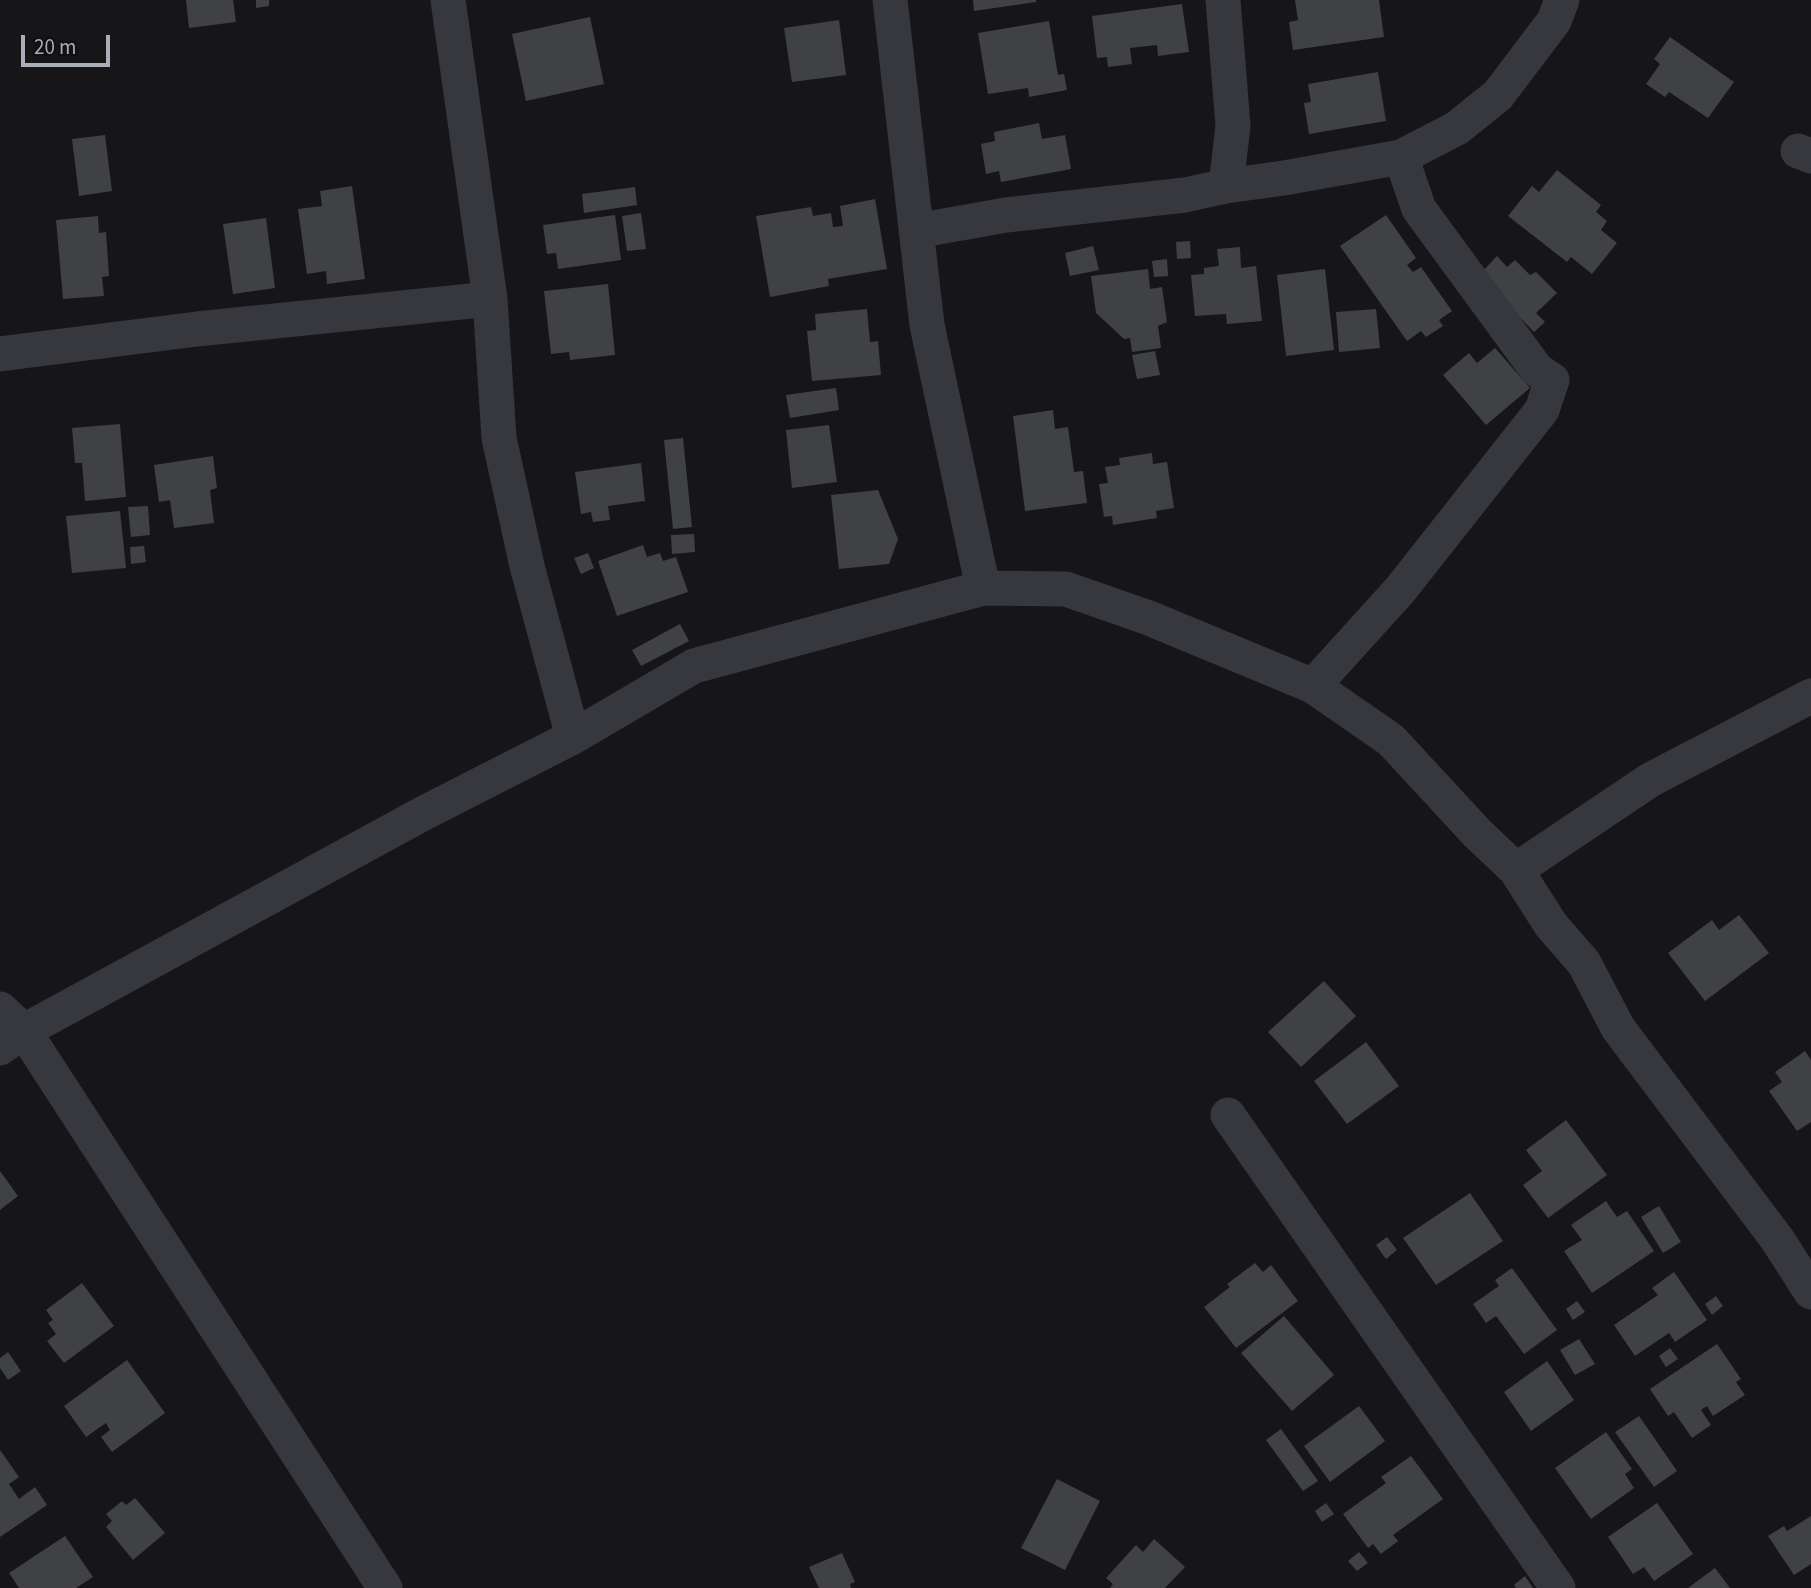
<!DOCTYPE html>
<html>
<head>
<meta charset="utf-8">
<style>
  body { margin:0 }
  #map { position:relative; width:1811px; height:1588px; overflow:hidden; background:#161618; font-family:"Source Sans 3",sans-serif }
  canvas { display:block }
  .scale { position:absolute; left:21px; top:35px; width:89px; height:32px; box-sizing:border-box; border:4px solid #a8adb8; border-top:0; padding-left:9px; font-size:21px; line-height:24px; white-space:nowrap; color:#a8adb8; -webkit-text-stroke:5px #111113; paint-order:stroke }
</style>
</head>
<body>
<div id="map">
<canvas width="1811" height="1588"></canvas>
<div class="scale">20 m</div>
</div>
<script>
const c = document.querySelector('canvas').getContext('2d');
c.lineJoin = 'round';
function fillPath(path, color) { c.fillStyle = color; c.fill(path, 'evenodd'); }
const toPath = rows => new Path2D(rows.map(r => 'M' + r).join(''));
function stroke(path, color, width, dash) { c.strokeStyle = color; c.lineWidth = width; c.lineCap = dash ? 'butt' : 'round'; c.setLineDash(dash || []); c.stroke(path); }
fillPath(toPath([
  [186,0,233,0,236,22,189,28],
  [256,0,269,0,269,6,256,8],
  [973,0,1036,0,1036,2,974,11],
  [1295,0,1379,0,1384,37,1293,50,1289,22,1298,20],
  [1182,4,1189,52,1158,56,1157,45,1130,48,1132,64,1108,67,1107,57,1097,58,1092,16],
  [590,17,604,84,526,101,512,34],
  [839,20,846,75,792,82,784,28],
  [1049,21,1058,75,1064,74,1067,90,1029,97,1028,88,988,94,978,33],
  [1670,37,1734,82,1708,118,1669,92,1665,97,1646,84,1660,64,1654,59],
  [1378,72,1386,121,1309,134,1304,103,1311,102,1308,84],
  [1039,123,1042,139,1065,135,1071,169,1001,182,999,171,986,174,981,144,995,141,994,132],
  [105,135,112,191,79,196,72,139],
  [1557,170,1601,205,1596,212,1607,221,1601,230,1617,243,1592,274,1571,257,1567,262,1508,216,1532,186,1539,192],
  [352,186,365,279,327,284,326,271,307,274,298,209,322,206,320,191],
  [635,187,637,205,584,213,582,194],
  [875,199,887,269,828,279,829,286,770,297,756,216,811,207,813,216,831,213,833,227,843,226,840,206],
  [641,213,646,249,627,251,622,216],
  [615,215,621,260,558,269,556,253,547,254,543,225],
  [1386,215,1416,258,1407,265,1413,272,1421,267,1452,311,1439,320,1443,326,1426,337,1421,331,1407,341,1340,246],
  [98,216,99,233,106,232,109,276,102,277,104,296,63,299,56,220],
  [266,218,275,288,233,294,223,224],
  [1190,241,1191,258,1177,259,1176,242],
  [1093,246,1099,270,1070,276,1065,253],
  [1240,247,1241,268,1256,266,1262,321,1227,324,1226,314,1195,316,1191,275,1204,274,1204,268,1219,266,1217,249],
  [1497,256,1507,267,1515,260,1530,275,1536,272,1557,293,1536,313,1545,322,1534,332,1479,275],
  [1167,259,1168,276,1154,277,1152,261],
  [1148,269,1150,289,1162,287,1167,322,1158,326,1161,348,1132,352,1130,338,1124,339,1096,313,1091,276],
  [1325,269,1334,350,1286,356,1277,275],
  [608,284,615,355,570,360,569,352,551,354,544,291],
  [867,309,870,342,878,341,881,375,812,381,807,331,816,330,815,314],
  [1376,309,1380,348,1339,352,1336,312],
  [1495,348,1530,388,1486,425,1443,375,1469,353,1477,363],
  [1155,351,1160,375,1137,379,1132,355],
  [836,388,839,410,790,418,786,395],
  [1053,410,1055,429,1068,427,1074,472,1083,471,1087,503,1025,511,1013,416],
  [120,424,126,497,85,501,82,463,75,463,72,428],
  [829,425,837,482,792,488,786,430],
  [683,438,692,527,673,529,664,440],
  [1152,453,1153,464,1167,462,1174,508,1156,511,1157,518,1113,525,1112,516,1104,517,1099,484,1108,483,1105,467,1120,465,1119,458],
  [213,456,217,488,210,490,214,523,174,528,170,500,159,502,154,465],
  [641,463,645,501,608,506,610,520,593,522,591,512,581,514,575,472],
  [878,490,898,539,889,564,839,569,831,495],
  [148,506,150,535,131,537,128,507],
  [120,511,126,568,72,573,66,516],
  [694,534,695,552,672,554,671,535],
  [643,545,647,557,660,553,663,561,676,557,688,592,617,616,598,561],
  [144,546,146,562,131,564,130,547],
  [588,553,594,568,581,574,574,558],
  [680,624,689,641,641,666,632,650],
  [1739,915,1769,953,1705,1001,1668,953,1712,920,1719,930],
  [1324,981,1356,1016,1301,1067,1268,1032],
  [1366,1042,1399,1086,1347,1124,1314,1081],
  [1805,1051,1811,1060,1811,1122,1797,1131,1769,1091,1782,1082,1775,1072],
  [1566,1120,1607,1175,1548,1218,1523,1185,1542,1171,1526,1150],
  [0,1171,18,1196,0,1210],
  [1470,1193,1503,1241,1436,1285,1403,1238],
  [1606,1201,1617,1217,1627,1211,1654,1251,1592,1293,1564,1251,1582,1240,1571,1225],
  [1659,1206,1681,1242,1663,1253,1641,1217],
  [1387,1237,1397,1250,1386,1259,1376,1245],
  [1255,1263,1263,1272,1271,1265,1298,1301,1236,1348,1204,1307,1230,1287,1227,1284],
  [1512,1268,1557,1330,1524,1354,1496,1316,1486,1323,1473,1304,1499,1286,1495,1280],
  [1674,1272,1707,1320,1675,1342,1669,1333,1635,1356,1614,1325,1658,1295,1652,1288],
  [82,1283,114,1326,64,1363,47,1341,56,1334,48,1323,53,1320,46,1310],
  [1716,1296,1723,1306,1712,1315,1705,1304],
  [1577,1301,1585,1312,1573,1320,1566,1309],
  [1284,1316,1334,1375,1292,1411,1241,1353],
  [1579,1339,1595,1364,1575,1375,1560,1350],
  [1717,1344,1741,1379,1736,1382,1745,1395,1713,1416,1707,1406,1701,1410,1711,1425,1692,1438,1674,1412,1668,1416,1650,1389],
  [1670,1348,1678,1359,1666,1367,1659,1356],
  [8,1352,21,1371,8,1380,0,1368,0,1358],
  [127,1360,165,1413,112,1452,101,1437,110,1430,106,1423,86,1437,64,1406],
  [1547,1361,1574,1400,1531,1431,1504,1392],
  [1359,1406,1385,1441,1330,1482,1304,1446],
  [1639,1416,1677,1471,1654,1487,1615,1432],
  [1281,1429,1318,1481,1303,1491,1266,1440],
  [1606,1432,1632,1469,1625,1474,1634,1488,1591,1519,1555,1468],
  [0,1450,19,1477,9,1484,19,1499,35,1487,47,1505,0,1537],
  [1411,1456,1443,1499,1393,1535,1398,1541,1381,1554,1373,1544,1368,1548,1343,1514,1386,1483,1381,1477],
  [1057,1479,1100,1501,1065,1570,1021,1548],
  [135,1498,165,1533,133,1560,106,1527,112,1521,106,1514,122,1501,126,1505],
  [1326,1503,1334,1514,1322,1522,1315,1511],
  [1657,1503,1693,1554,1654,1581,1644,1567,1633,1574,1608,1537],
  [1811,1516,1811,1564,1794,1575,1768,1536,1784,1526,1787,1531],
  [65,1536,93,1577,76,1588,19,1588,9,1573],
  [1154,1539,1185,1567,1165,1588,1110,1588,1113,1584,1106,1578,1136,1545,1143,1552],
  [1359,1552,1368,1563,1357,1571,1348,1561],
  [842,1553,855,1582,850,1584,851,1588,819,1588,809,1567],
  [1715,1568,1730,1588,1688,1588],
  [1525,1576,1533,1588,1516,1588,1514,1585]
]), '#404145');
stroke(toPath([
  [448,0,490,299,499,438,527,566,573,737],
  [890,0,927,325,983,588],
  [1223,0,1233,126,1226,186],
  [1798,151,1811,156],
  [916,231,1006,215,1185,195,1226,186,1284,178,1401,157,1457,128,1498,95,1554,21,1562,0],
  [0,354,197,329,490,299],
  [1313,686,1400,590,1542,410,1552,380,1537,370,1419,209,1401,157],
  [1516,870,1650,780,1811,696],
  [0,1009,24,1031,385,1588],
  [0,1048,24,1031,424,813,573,737,694,666,983,588,1066,589,1149,618,1313,686,1391,740,1477,833,1516,870,1551,925,1584,963,1618,1028,1777,1239,1811,1292],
  [1228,1115,1558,1588]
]), '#37383d', 35);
</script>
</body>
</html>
